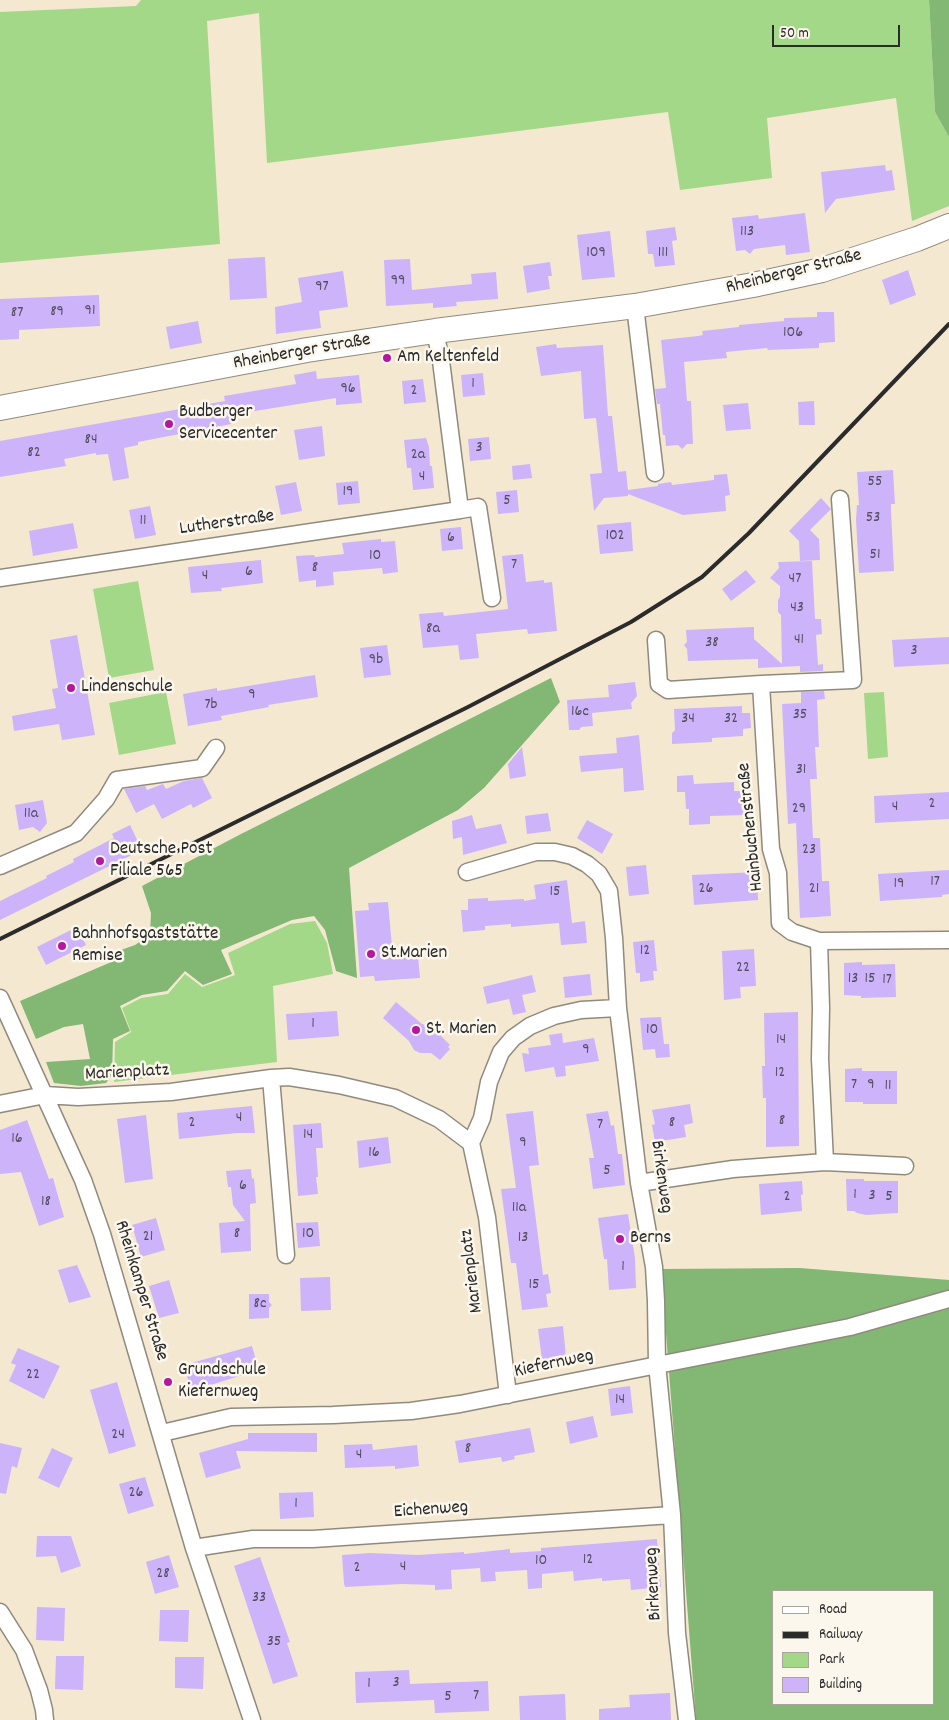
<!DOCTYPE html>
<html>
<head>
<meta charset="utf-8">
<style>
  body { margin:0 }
  #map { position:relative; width:949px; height:1720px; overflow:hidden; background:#f5e8d1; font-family:Dekko,sans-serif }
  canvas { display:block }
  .legend { position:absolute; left:772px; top:1590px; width:162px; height:115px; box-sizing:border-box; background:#fbf7ec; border:1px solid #a8a59f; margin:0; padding:6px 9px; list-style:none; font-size:15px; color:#2b2b2b }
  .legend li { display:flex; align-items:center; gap:10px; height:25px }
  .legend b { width:25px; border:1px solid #a8a59f }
  .scale { position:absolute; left:772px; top:25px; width:128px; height:22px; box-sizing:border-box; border:2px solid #2b2b2b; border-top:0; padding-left:6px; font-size:15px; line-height:18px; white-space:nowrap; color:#2b2b2b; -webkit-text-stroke:4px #fbf7ec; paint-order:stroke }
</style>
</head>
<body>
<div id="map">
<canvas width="949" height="1720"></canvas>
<ul class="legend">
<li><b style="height:6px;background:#fff"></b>Road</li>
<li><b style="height:6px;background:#2b2b2b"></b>Railway</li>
<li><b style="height:14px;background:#a3d888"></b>Park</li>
<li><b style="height:14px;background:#cdb3fa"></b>Building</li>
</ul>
<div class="scale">50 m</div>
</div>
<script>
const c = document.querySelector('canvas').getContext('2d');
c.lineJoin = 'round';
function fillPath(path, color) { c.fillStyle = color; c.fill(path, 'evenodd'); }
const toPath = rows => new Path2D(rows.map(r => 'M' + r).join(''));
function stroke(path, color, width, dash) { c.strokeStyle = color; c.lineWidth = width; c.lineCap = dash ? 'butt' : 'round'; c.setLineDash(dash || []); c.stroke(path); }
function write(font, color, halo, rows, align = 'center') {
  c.font = font + ' Dekko,sans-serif'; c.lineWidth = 5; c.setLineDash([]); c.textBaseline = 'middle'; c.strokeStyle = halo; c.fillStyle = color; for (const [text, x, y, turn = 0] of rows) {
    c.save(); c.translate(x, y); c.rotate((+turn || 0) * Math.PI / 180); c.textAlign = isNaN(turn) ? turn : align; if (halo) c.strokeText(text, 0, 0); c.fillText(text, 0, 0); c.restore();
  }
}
fillPath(toPath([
  [141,0,929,0,935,112,949,137,949,206,912,221,896,98,767,118,772,178,680,190,668,112,267,163,259,13,207,21,220,244,0,263,0,12,136,6],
  [138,581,154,670,109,678,93,589],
  [166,692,176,744,119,755,109,703],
  [884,692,888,757,868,759,864,693],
  [315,921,327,943,333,974,273,986,277,1062,114,1082,115,1042,131,1032,122,1008,141,998,168,994,185,974,202,987,235,975,228,953,290,924]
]), '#a3d888');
fillPath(toPath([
  [929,0,949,0,949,137,935,112],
  [551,678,560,702,484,788,458,810,349,868,357,978,336,971,325,930,314,916,292,920,221,950,232,974,203,985,185,971,167,991,142,995,120,1006,130,1031,113,1039,112,1075,106,1083,81,1086,54,1083,46,1062,90,1059,83,1024,64,1027,36,1039,20,1001,109,963,118,951,135,945,150,935,151,913,142,886,241,834],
  [800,1268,949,1280,949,1720,696,1720,661,1269],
  [773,1591,933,1591,933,1704,773,1704]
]), '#82b874');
fillPath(toPath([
  [885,165,886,171,892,170,895,190,836,199,825,213,821,172],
  [805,213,810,252,786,255,785,245,754,249,750,254,745,250,736,251,732,218,758,215,759,219],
  [675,227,677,240,672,241,675,265,655,267,653,254,648,254,646,231],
  [610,231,615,277,582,280,577,235],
  [265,257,267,298,230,300,228,259],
  [410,259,412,290,472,284,471,274,496,272,498,299,456,302,457,306,433,308,433,303,386,306,384,260],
  [550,262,552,276,548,276,550,289,527,293,523,266],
  [908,270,916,295,890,305,882,280],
  [343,271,348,307,319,311,321,328,276,334,275,307,302,302,298,278],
  [99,295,100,326,19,330,19,339,0,340,0,299],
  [817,312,834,312,835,342,819,343,819,348,768,350,767,348,726,352,727,358,684,362,687,401,691,401,693,444,687,444,682,449,678,445,666,446,665,435,663,435,660,404,657,404,655,389,666,388,661,340,698,336,703,335,702,331,739,327,739,325,784,321,784,318,817,317],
  [198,321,202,343,170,349,166,327],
  [556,344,557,348,603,345,608,416,612,416,618,472,626,471,628,490,658,486,658,484,671,482,672,485,714,480,714,475,727,474,730,495,725,496,726,511,683,515,628,494,628,496,604,498,594,511,590,474,602,473,596,418,584,419,581,371,541,376,536,347],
  [316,371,317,379,359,375,362,403,336,405,336,398,230,415,231,424,138,442,138,445,124,448,129,478,113,481,108,454,96,455,96,453,64,459,66,466,0,477,0,441,225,401,224,396,296,384,294,375],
  [483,373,485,395,463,397,461,375],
  [423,379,426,402,404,404,402,381],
  [814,401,815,425,799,425,798,402],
  [748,403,751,429,726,431,723,405],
  [322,426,325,456,299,460,294,430],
  [489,437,491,459,470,461,468,439],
  [426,438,429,447,430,466,432,466,434,488,413,490,411,468,407,468,404,440],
  [530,464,532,478,513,480,512,466],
  [893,470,895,504,891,504,891,511,894,571,859,573,856,520,857,505,859,505,857,472],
  [358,481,360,503,338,505,336,483],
  [296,482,302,511,281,515,275,486],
  [517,490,519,512,498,514,496,492],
  [821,498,831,509,810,530,819,539,820,560,800,561,799,541,789,531],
  [150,506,156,535,135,539,129,510],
  [631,522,633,551,600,554,597,525],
  [73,523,78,548,33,556,29,531],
  [461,527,463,549,442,551,440,529],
  [381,539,381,542,395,541,398,572,383,574,382,568,333,572,334,585,316,587,316,580,299,582,296,556,314,555,315,557,344,554,342,543],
  [523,554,526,582,544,580,544,583,552,582,557,631,528,634,527,629,476,634,479,658,460,660,458,645,423,648,419,614,443,612,444,616,508,609,502,556],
  [261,560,263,583,221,588,222,591,191,593,188,567],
  [812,561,815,619,821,619,822,634,816,635,818,665,823,664,823,671,800,672,800,666,758,668,758,659,688,661,687,649,684,645,687,642,686,630,754,627,754,639,782,664,781,615,778,612,778,600,780,597,780,586,770,578,779,568,778,562],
  [746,570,756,582,731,601,722,589],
  [77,635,95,735,62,740,59,724,14,731,12,716,56,708,52,689,58,688,50,640],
  [949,637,949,664,894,667,892,640],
  [387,645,391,675,364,678,360,648],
  [315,675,318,697,268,705,269,707,221,716,222,720,188,726,183,694,217,688,217,691],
  [635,682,637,696,631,703,632,709,592,713,593,726,581,727,579,730,569,730,567,700,609,697,608,685],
  [824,691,825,699,817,700,819,747,815,747,817,779,810,779,813,838,820,838,822,881,829,881,831,916,800,918,796,823,788,824,782,704,801,703,801,692],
  [742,706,742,713,750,713,751,728,743,729,743,736,712,738,712,742,672,744,672,733,675,730,674,709],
  [639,735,644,790,624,792,623,768,581,772,579,756,617,753,616,738],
  [522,747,526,776,510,779,508,764],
  [693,775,694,784,734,782,734,791,746,791,747,815,710,816,710,824,689,825,689,809,686,809,685,792,677,792,677,776],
  [202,778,212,798,193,808,191,804,162,819,154,804,136,813,124,789,145,786,147,790,163,784,166,789,184,781],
  [949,792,949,819,875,823,874,796],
  [43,800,47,823,40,832,33,827,19,830,15,805],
  [548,813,551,831,527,834,525,816],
  [472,815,476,829,501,824,507,843,463,855,462,837,453,839,452,821],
  [587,820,613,834,602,854,577,838],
  [130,825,142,850,0,920,0,901,47,878,46,876,74,862,73,859,114,838,112,834],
  [646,865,649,894,629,896,626,867],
  [949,870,949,894,942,895,942,897,880,901,878,874],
  [757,872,758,900,694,905,692,875],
  [567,880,572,923,585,921,587,943,561,945,559,923,511,927,511,924,485,926,485,930,463,932,461,910,468,910,468,899,488,898,488,901,524,899,524,901,536,899,534,885],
  [388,902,393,958,418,956,420,978,375,981,374,976,360,977,355,911,369,910,368,903],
  [77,927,86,945,46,965,37,947],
  [654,940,657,971,653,971,654,980,640,982,640,973,636,973,633,942],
  [754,949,756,986,740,987,741,998,724,1000,722,951],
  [862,962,862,965,895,964,896,997,861,998,861,996,844,995,844,963],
  [590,974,592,995,565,998,563,977],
  [532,975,536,992,522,995,526,1012,513,1015,509,999,487,1004,483,987],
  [396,1002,422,1024,432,1027,450,1045,448,1047,450,1049,440,1060,431,1053,420,1053,414,1050,409,1041,383,1018],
  [337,1011,339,1036,288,1040,286,1014],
  [798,1012,799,1146,766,1147,766,1098,763,1098,762,1066,765,1066,764,1013],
  [661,1017,664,1044,669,1044,670,1057,656,1058,655,1049,643,1050,640,1018],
  [562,1033,563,1043,594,1038,599,1061,566,1066,565,1065,566,1076,556,1077,554,1067,525,1072,522,1053,529,1054,528,1048,551,1045,549,1035],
  [862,1068,862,1071,897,1071,897,1104,863,1104,863,1102,845,1102,845,1069],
  [690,1104,693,1123,684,1125,686,1137,655,1142,652,1125,655,1124,652,1110],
  [252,1106,255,1133,237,1133,179,1139,177,1113],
  [533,1111,539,1165,529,1166,543,1275,548,1274,551,1293,546,1294,548,1307,522,1310,516,1263,511,1263,501,1189,516,1188,506,1114],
  [608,1111,611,1126,614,1125,618,1154,622,1154,625,1185,593,1189,589,1158,594,1158,586,1114],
  [146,1115,153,1179,125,1183,117,1119],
  [27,1120,49,1179,53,1178,64,1217,39,1226,21,1172,0,1174,0,1130],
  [321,1123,323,1148,316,1148,318,1177,316,1177,318,1194,298,1196,293,1125],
  [388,1137,391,1163,359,1168,357,1141],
  [251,1169,252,1179,254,1178,256,1203,250,1204,251,1251,221,1253,219,1223,245,1221,233,1205,231,1187,228,1187,226,1171],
  [846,1179,864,1179,864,1181,898,1181,898,1213,866,1215,857,1213,854,1211,847,1211],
  [802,1181,803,1194,801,1195,802,1211,761,1215,759,1184],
  [628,1214,635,1258,636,1288,609,1290,607,1259,604,1259,598,1218],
  [156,1218,165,1250,141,1257,132,1225],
  [318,1222,320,1246,298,1248,296,1223],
  [77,1265,91,1297,69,1303,58,1270],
  [330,1277,331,1310,301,1311,300,1278],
  [169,1280,179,1313,159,1318,149,1286],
  [249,1294,269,1294,269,1302,272,1305,269,1308,269,1318,249,1319],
  [563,1326,566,1357,563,1357,564,1361,545,1364,545,1359,542,1360,538,1329],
  [252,1346,259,1370,191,1391,184,1365],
  [18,1348,60,1366,44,1399,9,1381,16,1365,11,1363],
  [117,1382,136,1446,109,1454,90,1390],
  [630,1386,633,1413,611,1416,608,1389],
  [593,1416,598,1437,570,1444,566,1422],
  [530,1428,535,1452,514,1456,515,1459,502,1462,501,1457,459,1463,455,1441],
  [248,1433,317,1433,317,1452,236,1451,241,1468,206,1478,199,1453,248,1439],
  [0,1443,22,1448,17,1468,12,1466,6,1494,0,1493],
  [372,1444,373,1450,417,1445,419,1466,395,1469,395,1466,345,1468,344,1445],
  [52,1448,73,1458,59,1488,38,1478],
  [145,1477,154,1506,128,1514,119,1484],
  [313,1492,314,1517,280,1519,279,1493],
  [37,1536,71,1536,81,1566,61,1573,56,1556,36,1557],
  [657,1539,661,1587,631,1590,630,1579,602,1581,602,1578,574,1581,573,1571,542,1574,542,1588,528,1589,527,1570,495,1572,496,1581,481,1582,480,1568,451,1570,452,1589,435,1590,435,1585,402,1584,345,1587,344,1583,342,1555,370,1553,418,1555,464,1552,464,1554,510,1549,510,1553,541,1551,541,1548],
  [169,1555,179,1587,155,1594,146,1562],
  [260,1557,290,1642,287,1643,298,1676,273,1684,234,1566],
  [37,1607,65,1608,64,1641,36,1640],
  [160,1610,189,1610,188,1642,159,1641],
  [56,1656,84,1656,83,1690,55,1689],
  [175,1657,204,1657,203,1689,175,1688],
  [409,1670,410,1684,488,1681,489,1711,435,1713,434,1700,356,1703,355,1672],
  [670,1693,671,1720,599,1720,599,1709,630,1707,629,1695],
  [565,1694,566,1720,520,1720,519,1696]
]), '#cdb3fa');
const minor = toPath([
  [635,306,655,473],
  [435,331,441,361,460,510,478,507,492,598],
  [0,578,460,510],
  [656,640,659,684,668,690,761,684,771,849,778,873,780,923,792,932,819,941,949,940],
  [761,684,853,680,840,499],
  [0,866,76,833,106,799,117,780,202,768,216,748],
  [467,872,536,852,555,852,572,856,587,864,599,874,609,891,614,938,618,1008,639,1183,654,1267,656,1301,657,1364,672,1515,677,1633,687,1720],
  [819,941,821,1008,820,1059,825,1162],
  [0,998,83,1180,102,1234,194,1548,252,1720],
  [271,1078,286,1255],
  [0,1104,45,1095,78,1097,171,1092,271,1078,289,1077,339,1085,395,1098,439,1119,471,1143],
  [639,1183,733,1169,825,1162,905,1166],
  [508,1395,487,1217,471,1143,482,1118,489,1082,501,1052,513,1038,530,1026,554,1016,581,1010,618,1008],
  [162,1433,231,1417,333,1415,411,1411,460,1404,850,1327,949,1299],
  [194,1548,253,1539,313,1539,672,1515],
  [0,1612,24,1650,39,1690,44,1710,45,1720]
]);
const secondary = toPath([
  [0,408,307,350,435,331,635,306,753,285,822,270,917,239,949,226]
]);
stroke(minor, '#908a7e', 19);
stroke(secondary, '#908a7e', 26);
stroke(minor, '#fff', 16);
stroke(secondary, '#fff', 24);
stroke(toPath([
  [0,939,468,707,631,622,702,577,749,533,949,324]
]), '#2b2b2b', 4);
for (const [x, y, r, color] of [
  [387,358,5,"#b5179e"],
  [169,424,5,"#b5179e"],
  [71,688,5,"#b5179e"],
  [100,861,5,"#b5179e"],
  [62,946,5,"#b5179e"],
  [371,954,5,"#b5179e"],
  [416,1030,5,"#b5179e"],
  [620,1239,5,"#b5179e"],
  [168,1382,5,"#b5179e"]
]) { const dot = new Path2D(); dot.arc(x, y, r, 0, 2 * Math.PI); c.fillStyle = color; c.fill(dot); stroke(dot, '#fbf7ec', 2); }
write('16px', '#544d5f', null, [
  ["113",747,233],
  ["109",596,254],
  ["111",663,254],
  ["99",398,282],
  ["97",322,288],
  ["91",90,312],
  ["89",57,313],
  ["87",17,314],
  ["106",793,334],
  ["1",473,385],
  ["96",348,390],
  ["2",414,392],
  ["84",91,441],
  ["3",479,449],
  ["82",34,454],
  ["2a",418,456],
  ["4",422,478],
  ["55",875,483],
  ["19",348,493],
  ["5",507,502],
  ["53",873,519],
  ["11",143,522],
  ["102",615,537],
  ["6",451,539],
  ["51",875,556],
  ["10",375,557],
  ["7",514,566],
  ["8",315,569],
  ["6",249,573],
  ["4",205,577],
  ["47",795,580],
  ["43",797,609],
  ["8a",433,630],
  ["41",799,641],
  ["38",712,644],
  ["3",914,652],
  ["9b",376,661],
  ["9",252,696],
  ["7b",211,706],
  ["16c",580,713],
  ["35",800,716],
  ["34",688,720],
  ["32",731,720],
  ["31",801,771],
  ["2",932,805],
  ["4",895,808],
  ["29",799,810],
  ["11a",31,815],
  ["23",809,851],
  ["17",935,883],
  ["19",899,885],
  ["26",706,890],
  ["21",814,890],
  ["15",555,893],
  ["12",645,952],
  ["22",743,969],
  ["13",853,980],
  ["15",870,980],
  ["17",887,981],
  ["1",313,1025],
  ["10",652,1031],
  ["14",781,1041],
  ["9",586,1051],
  ["12",780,1074],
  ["7",854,1086],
  ["9",871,1086],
  ["11",888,1087],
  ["4",239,1119],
  ["8",782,1122],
  ["2",192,1124],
  ["8",672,1124],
  ["7",600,1126],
  ["14",308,1136],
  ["16",17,1140],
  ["9",523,1144],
  ["16",374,1154],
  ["5",607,1172],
  ["6",243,1187],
  ["1",855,1196],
  ["3",872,1197],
  ["2",787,1198],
  ["5",889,1198],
  ["18",46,1203],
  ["11a",519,1209],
  ["8",237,1235],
  ["10",308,1235],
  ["21",148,1238],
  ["13",523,1239],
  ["1",623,1268],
  ["15",534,1286],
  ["8c",260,1305],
  ["22",33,1376],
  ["14",620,1401],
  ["24",118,1436],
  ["8",468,1450],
  ["4",359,1456],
  ["26",136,1494],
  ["1",296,1505],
  ["12",588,1561],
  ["10",541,1562],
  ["4",403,1568],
  ["2",357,1569],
  ["28",163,1575],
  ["33",259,1599],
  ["35",274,1643],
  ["3",396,1684],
  ["1",369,1685],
  ["7",476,1697],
  ["5",448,1698]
]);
write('19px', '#2b2b2b', '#fbf7ec', [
  ["Rheinberger Straße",794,273,-14],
  ["Rheinberger Straße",302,353,-10],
  ["Lutherstraße",227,524,-8],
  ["Hainbuchenstraße",752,827,-96],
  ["Marienplatz",127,1074,-3],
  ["Birkenweg",660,1177,82],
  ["Marienplatz",473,1271,-97],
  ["Rheinkamper Straße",140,1291,73],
  ["Kiefernweg",554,1365,-12],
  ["Eichenweg",431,1511,-4],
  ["Birkenweg",655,1584,-93]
]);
write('19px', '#2b2b2b', '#fbf7ec', [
  ["Am Keltenfeld",397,358],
  ["Budberger",179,413],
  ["Servicecenter",179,435],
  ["Lindenschule",81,688],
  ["Deutsche Post",110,850],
  ["Filiale 565",110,872],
  ["Bahnhofsgaststätte",72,935],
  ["Remise",72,957],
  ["St.Marien",381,954],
  ["St. Marien",426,1030],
  ["Berns",630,1239],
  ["Grundschule",178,1371],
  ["Kiefernweg",178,1393]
], 'left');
</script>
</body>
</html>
